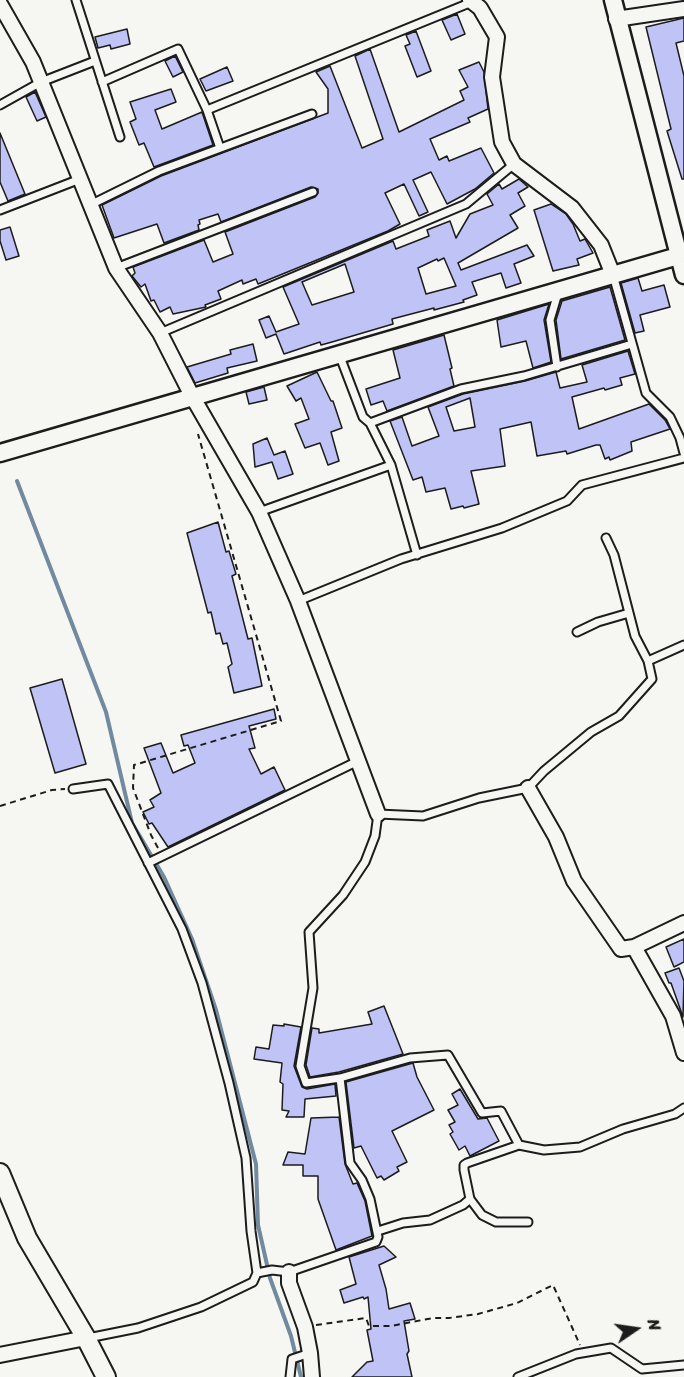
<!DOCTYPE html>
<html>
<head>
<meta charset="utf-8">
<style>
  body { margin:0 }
  #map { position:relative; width:684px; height:1377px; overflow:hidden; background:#f6f6f2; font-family:Sriracha,sans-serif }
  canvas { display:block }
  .north { position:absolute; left:606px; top:1299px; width:60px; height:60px; -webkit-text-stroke:4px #f6f6f2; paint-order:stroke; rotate:77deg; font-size:16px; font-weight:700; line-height:24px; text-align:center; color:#1c1c1c }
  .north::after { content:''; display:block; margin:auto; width:21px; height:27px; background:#1c1c1c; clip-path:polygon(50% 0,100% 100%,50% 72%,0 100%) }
</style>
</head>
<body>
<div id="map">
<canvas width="684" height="1377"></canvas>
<div class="north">N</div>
</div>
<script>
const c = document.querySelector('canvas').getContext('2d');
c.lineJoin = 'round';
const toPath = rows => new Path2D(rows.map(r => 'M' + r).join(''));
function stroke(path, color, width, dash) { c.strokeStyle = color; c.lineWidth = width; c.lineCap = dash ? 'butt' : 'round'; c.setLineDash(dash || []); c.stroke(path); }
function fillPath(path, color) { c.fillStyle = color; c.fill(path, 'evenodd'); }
stroke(toPath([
  [17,481,106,712,132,823,164,877,192,939,216,1010,256,1164,258,1225,270,1278,291,1336,301,1377]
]), '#728a9f', 4);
const building = toPath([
  [457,14,465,34,451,40,442,20,457,14],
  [684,18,684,41,676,43,684,76,684,179,682,179,667,131,671,129,646,27,684,18],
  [127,29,130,44,111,49,110,45,98,48,95,37,127,29],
  [416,31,431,71,417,77,405,46,410,44,406,35,416,31],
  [370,49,399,132,464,100,460,91,468,87,459,70,479,62,484,72,488,109,468,118,470,122,430,139,439,160,447,156,449,161,481,148,494,173,475,189,447,204,431,172,413,180,428,212,419,216,404,184,385,193,400,224,388,231,258,284,256,279,243,284,242,280,218,291,221,299,205,305,206,307,173,314,170,307,160,312,154,300,151,301,145,284,141,287,132,276,135,273,133,267,204,240,213,262,233,254,225,232,315,197,318,193,318,189,311,187,221,222,218,214,199,220,200,224,198,225,199,230,164,243,157,224,114,238,102,205,161,176,328,113,328,89,316,72,330,66,362,148,383,139,355,56,370,49],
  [175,56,183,72,173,77,165,61,175,56],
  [227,67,233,81,206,91,200,79,227,67],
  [171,89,176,102,155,110,162,129,202,112,213,145,154,167,144,143,139,145,130,122,136,119,130,102,171,89],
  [35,92,46,117,37,121,26,97,35,92],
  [0,133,25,194,8,201,0,182,0,133],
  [519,179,528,187,518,193,525,206,510,215,518,228,458,263,461,270,527,245,534,256,514,264,521,283,506,288,501,273,472,282,477,295,463,300,464,302,434,310,434,308,392,319,393,324,332,342,321,345,320,342,284,354,276,334,266,338,259,320,269,316,276,332,299,324,283,287,393,241,396,249,429,236,427,230,450,221,456,238,470,214,493,205,487,194,499,184,502,189,519,179],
  [444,258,456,286,426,294,418,268,437,259,438,261,444,258],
  [345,264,354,292,312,305,302,282,345,264],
  [551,204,566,214,573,224,580,241,585,239,593,253,577,259,579,265,553,271,534,210,551,204],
  [10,227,19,256,6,260,0,241,0,230,10,227],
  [638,278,642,291,664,285,670,307,640,315,644,331,635,333,621,283,638,278],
  [610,287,625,340,561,359,556,320,562,301,610,287],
  [549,304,544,320,551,362,533,368,526,341,501,347,497,320,549,304],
  [444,335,452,368,450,369,454,386,387,411,383,401,371,405,366,389,400,378,393,350,444,335],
  [253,344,257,361,227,368,228,373,195,383,187,367,231,354,230,350,253,344],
  [628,351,635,374,620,378,622,385,605,390,604,388,572,397,579,429,649,404,665,420,670,429,631,442,632,451,610,460,609,457,605,459,600,445,596,445,567,454,566,451,537,456,531,422,500,429,505,466,471,471,479,504,464,508,463,506,451,509,445,488,426,492,422,477,413,480,390,421,402,417,412,446,439,436,428,407,463,394,525,381,556,372,560,388,587,382,582,365,628,351],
  [470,398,475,427,454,431,446,407,470,398],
  [317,372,331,401,333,401,342,428,331,432,339,461,328,465,320,443,305,448,295,424,309,419,301,398,296,401,287,386,317,372],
  [264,387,267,400,249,404,246,392,264,387],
  [267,438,274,455,285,451,293,474,278,479,272,462,255,467,253,444,267,438],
  [218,522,226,552,229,551,236,574,232,576,248,639,252,638,262,686,234,693,228,667,232,664,227,643,223,644,220,633,216,634,211,612,208,613,187,533,218,522],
  [62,679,86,764,55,773,30,688,62,679],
  [274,709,276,719,249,726,255,748,249,749,261,774,274,767,285,790,168,847,152,823,149,824,143,812,154,807,150,800,161,793,144,748,161,743,173,773,195,763,188,745,184,746,181,735,274,709],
  [684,939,684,962,674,967,666,947,684,939],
  [679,968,684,981,683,1017,671,983,669,983,665,973,679,968],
  [384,1006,403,1054,339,1072,310,1077,306,1065,312,1028,319,1029,319,1033,372,1024,368,1012,384,1006],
  [284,1024,301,1027,294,1066,302,1087,307,1089,335,1084,336,1096,305,1099,304,1117,286,1117,289,1111,282,1110,283,1084,280,1082,282,1063,254,1059,256,1047,269,1049,273,1025,284,1026,284,1024],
  [413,1063,417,1077,434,1110,392,1131,407,1162,397,1167,399,1171,384,1180,381,1176,377,1178,361,1146,354,1148,346,1082,413,1063],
  [460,1089,478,1119,487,1118,499,1141,470,1156,465,1146,459,1150,450,1134,453,1132,449,1125,455,1122,448,1110,458,1105,452,1094,460,1089],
  [339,1117,345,1164,353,1184,357,1183,365,1201,372,1236,336,1250,318,1199,318,1176,303,1176,303,1165,283,1165,288,1152,305,1154,311,1118,339,1117],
  [384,1246,396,1257,379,1265,386,1289,389,1309,410,1303,415,1319,404,1321,409,1351,407,1354,412,1377,352,1377,367,1362,373,1361,367,1330,371,1329,368,1297,364,1299,363,1297,344,1303,340,1290,356,1284,349,1257,384,1246]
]);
fillPath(building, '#bfc3f5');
stroke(building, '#1c1c1c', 1.5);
const service = toPath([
  [76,0,120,137],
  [102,82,178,49,207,110,220,148],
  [0,105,41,82,95,61],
  [207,110,472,2],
  [90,205,159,171,312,114],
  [0,210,80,179],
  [116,268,313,192],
  [613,275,646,393,670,417,680,438,684,453],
  [160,333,466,204,514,164],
  [339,354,363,417,370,423,391,465,417,555],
  [557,367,550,320,558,293],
  [370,423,461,389,524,376,632,344],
  [259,512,391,465],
  [606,538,614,555,635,636,648,661],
  [298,601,401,559,502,528,567,501,582,485,684,458],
  [577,632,598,622,629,613],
  [73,789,108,784,182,929,202,983,229,1083,246,1158,251,1231,257,1273,253,1282,201,1307,138,1328,88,1338],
  [148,863,358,761],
  [519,1145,501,1111,482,1113,448,1055,410,1058,340,1078,306,1083,300,1066,313,988,309,932,343,895,365,862,375,836,378,814,423,816,479,798,528,788,544,771,591,732,619,716,652,679,648,661,684,645],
  [470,1199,482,1215,496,1222,528,1222],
  [378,1231,403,1223,430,1220,463,1205,470,1199,464,1170,464,1165,467,1163,519,1145,544,1150,580,1147,623,1129,675,1114,684,1108],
  [257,1273,272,1270,289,1272,376,1242,378,1237,370,1199,362,1180,350,1163,340,1078],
  [290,1377,292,1359,310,1353],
  [518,1377,576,1354,611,1348,642,1369,684,1365]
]);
const minor = toPath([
  [470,0,480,8,497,37,492,77,502,142,514,164,572,208,601,245,613,275],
  [0,4,33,62,116,268,160,333,192,396,259,512,298,601,378,814],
  [616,19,684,9],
  [528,788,556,837,574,881,621,949,634,947,684,923],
  [634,947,673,1016,684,1053],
  [289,1272,289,1283,305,1327,310,1353,312,1377],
  [0,1355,86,1338]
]);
const tertiary = toPath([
  [613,0,684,275],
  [0,453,678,256]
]);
const secondary = toPath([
  [0,1173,27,1238,86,1338,106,1377]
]);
stroke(service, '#1c1c1c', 11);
stroke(minor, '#1c1c1c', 18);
stroke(tertiary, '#1c1c1c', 21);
stroke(secondary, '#1c1c1c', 22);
stroke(toPath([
  [0,806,52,790,65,789],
  [158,848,151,835,133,788,134,765,281,721,198,434],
  [316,1325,366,1318,369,1326,391,1326,433,1318,449,1318,478,1314,517,1303,553,1285,580,1345]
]), '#1c1c1c', 2, [6, 4.5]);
stroke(service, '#f6f6f2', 7);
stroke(minor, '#f6f6f2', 14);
stroke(tertiary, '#f6f6f2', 16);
stroke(secondary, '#f6f6f2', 18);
</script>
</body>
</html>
